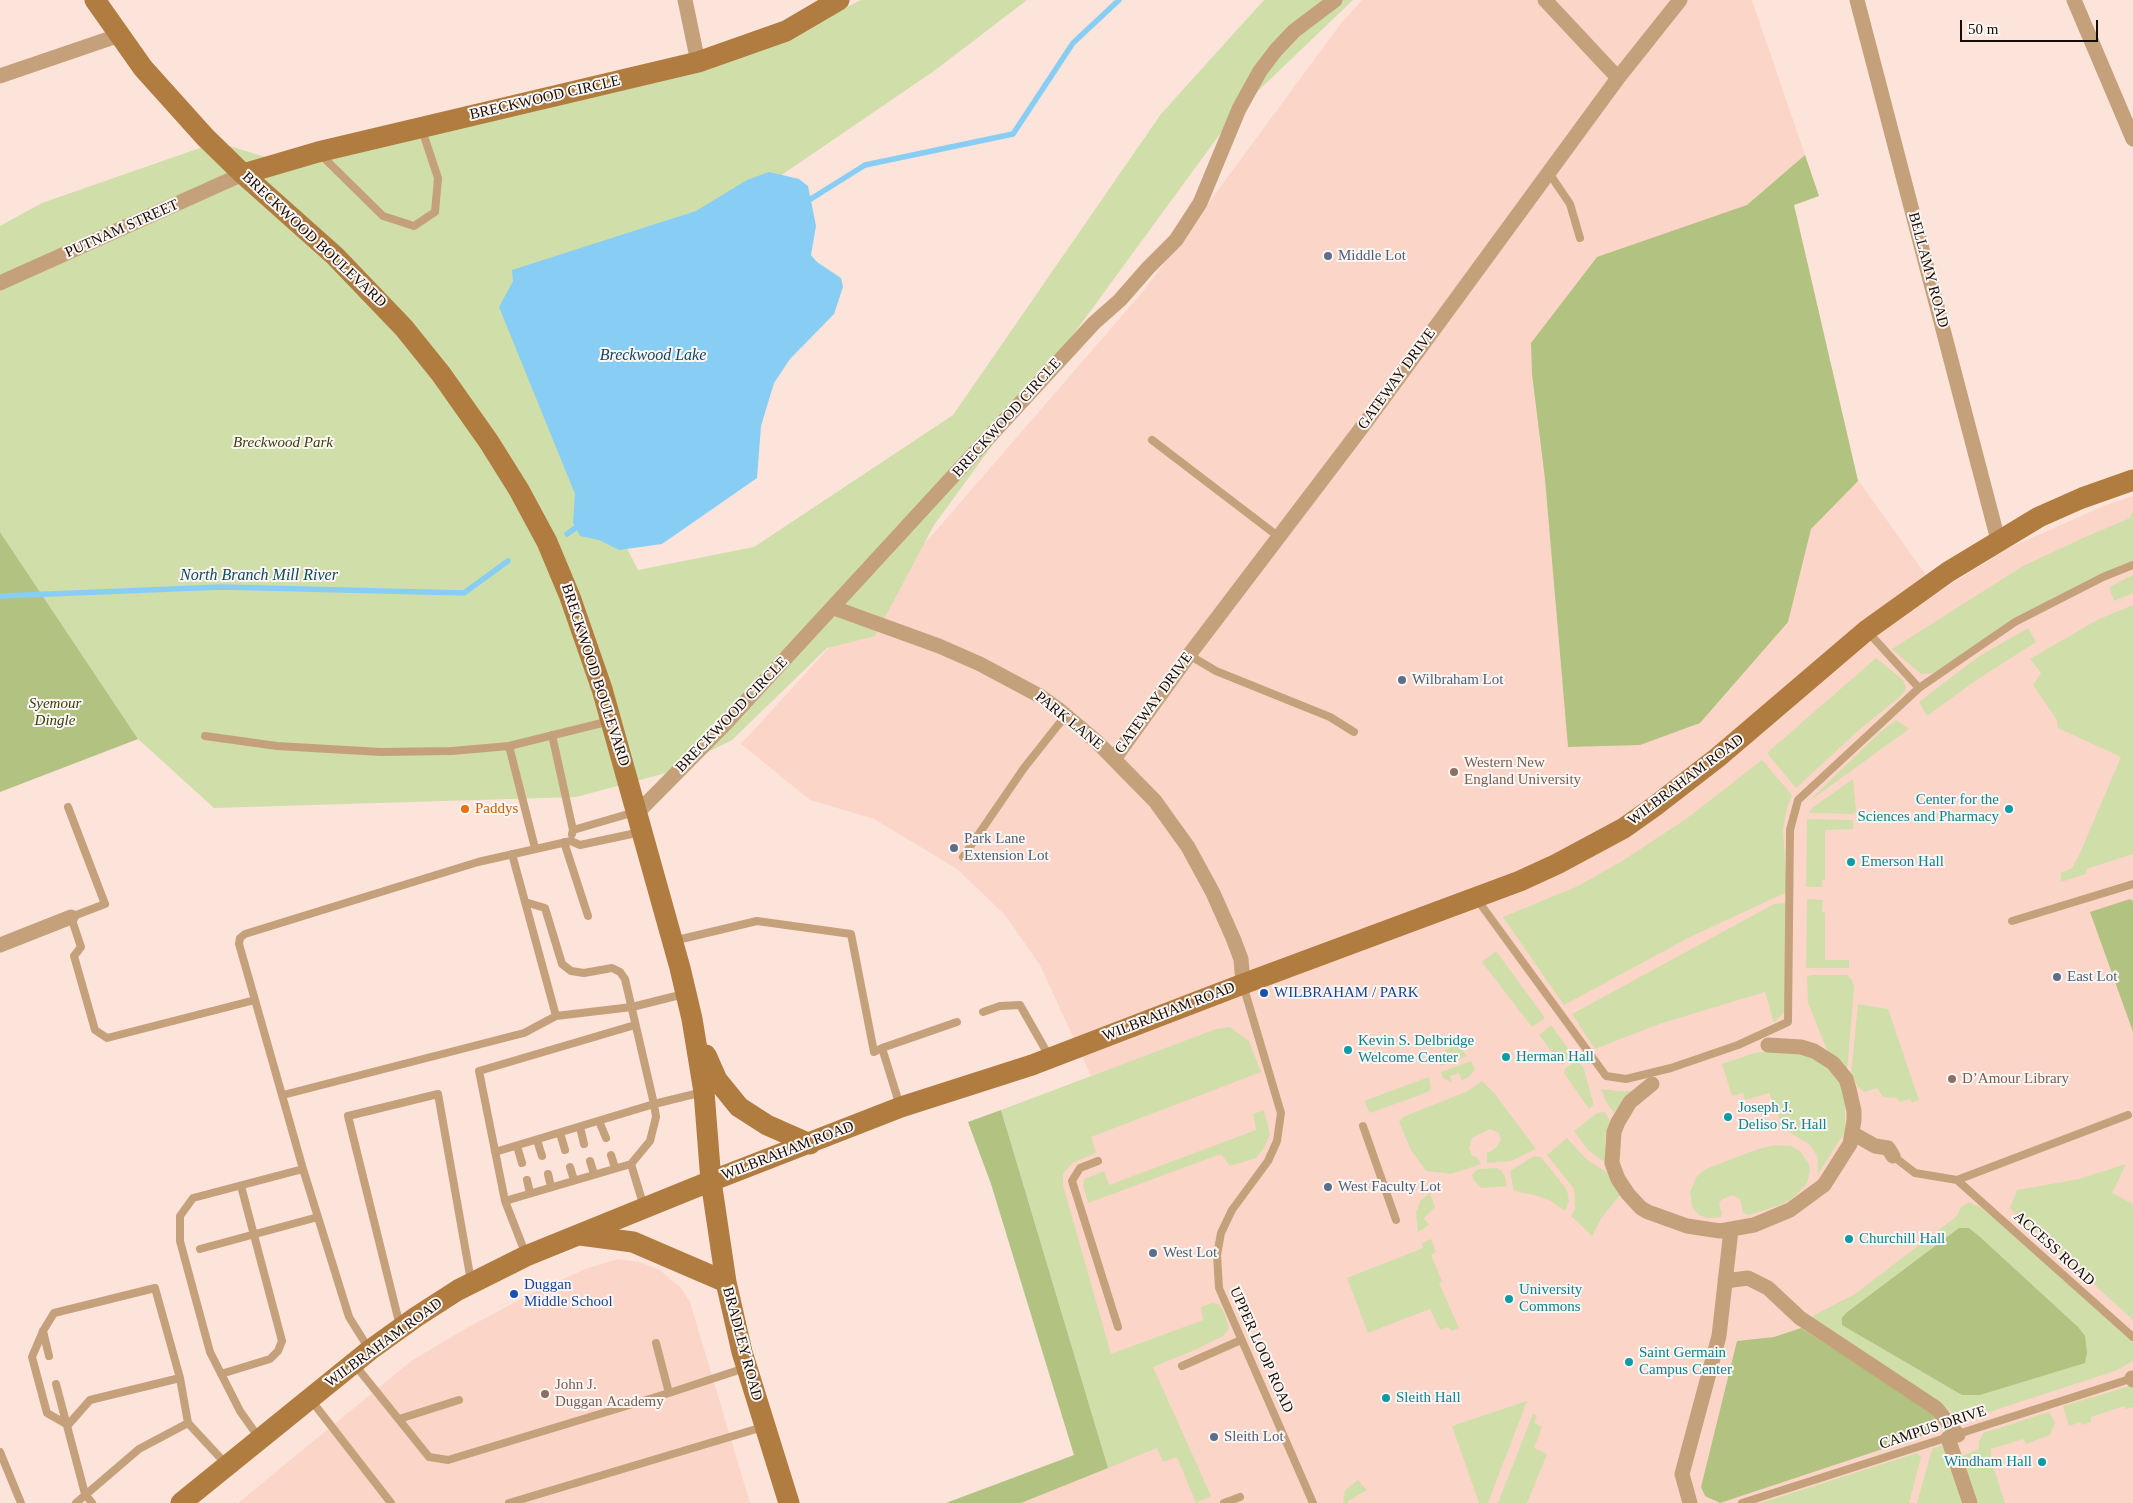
<!DOCTYPE html>
<html>
<head>
<meta charset="utf-8">
<style>
  body { margin:0 }
  #map { position:relative; width:2133px; height:1503px; overflow:hidden; background:#fce4db; font-family:"Times New Roman",serif }
  canvas { display:block }
  .scale { position:absolute; left:1960px; top:20px; width:138px; height:22px; box-sizing:border-box; border:2px solid #150c08; border-top:0; padding-left:6px; font-size:15px; line-height:18px; white-space:nowrap; color:#150c08; -webkit-text-stroke:4px #fcf6f3; paint-order:stroke }
</style>
</head>
<body>
<div id="map">
<canvas width="2133" height="1503"></canvas>
<div class="scale">50 m</div>
</div>
<script>
const c = document.querySelector('canvas').getContext('2d');
c.lineJoin = 'round';
function fillPath(path, color) { c.fillStyle = color; c.fill(path, 'evenodd'); }
const toPath = rows => new Path2D(rows.map(r => 'M' + r).join(''));
function stroke(path, color, width, dash) { c.strokeStyle = color; c.lineWidth = width; c.lineCap = dash ? 'butt' : 'round'; c.setLineDash(dash || []); c.stroke(path); }
function write(font, color, halo, rows, align = 'center') {
  c.font = font + ' "Times New Roman",serif'; c.lineWidth = 4; c.setLineDash([]); c.textBaseline = 'middle'; c.strokeStyle = halo; c.fillStyle = color; for (const [text, x, y, turn = 0] of rows) {
    c.save(); c.translate(x, y); c.rotate((+turn || 0) * Math.PI / 180); c.textAlign = isNaN(turn) ? turn : align; if (halo) c.strokeText(text, 0, 0); c.fillText(text, 0, 0); c.restore();
  }
}
fillPath(toPath([
  [1362,0,1752,0,1819,196,1794,205,1858,480,1938,592,2011,547,2106,505,2133,496,2133,1503,951,1503,1117,1442,1023,1106,1092,1078,1040,965,1005,915,957,869,874,819,810,800,741,744,940,526,1145,289,1342,22],
  [618,1259,640,1262,660,1270,681,1288,690,1302,750,1503,238,1503,411,1361,463,1330,542,1288,588,1268]
]), '#fbd6c8');
fillPath(toPath([
  [861,0,1027,0,934,71,569,320,565,426,638,570,754,547,953,415,1161,114,1264,0,1353,0,1236,112,934,525,875,636,827,648,732,740,666,773,576,797,214,808,138,739,0,532,0,226,42,203,217,142,275,160,760,51],
  [2133,510,2133,561,2092,578,2013,620,1934,673,1921,674,1892,649,2023,566,2083,538,2130,518],
  [2133,575,2133,593,2114,601,2109,587],
  [2133,605,2133,854,2086,869,2086,874,2061,882,2061,873,2072,868,2080,853,2121,757,2058,728,2057,720,2033,685,2041,673,2030,659,2097,620],
  [2028,628,2036,642,1975,681,1927,716,1919,702,1978,657],
  [1876,658,1903,680,1906,688,1903,694,1859,730,1796,788,1767,753],
  [1896,720,1909,729,1808,802,1879,733],
  [1762,760,1792,795,1787,808,1783,829,1787,892,1690,937,1564,1005,1503,917,1578,886,1624,860,1686,819],
  [1853,779,1856,812,1853,814,1809,813,1812,808],
  [1807,819,1853,820,1853,829,1825,830,1825,880,1822,880,1822,887,1806,887],
  [1807,899,1823,900,1822,912,1825,913,1825,960,1849,960,1849,968,1806,968],
  [1786,903,1786,1010,1774,1023,1765,992,1659,1024,1595,1049,1572,1014,1774,904],
  [1496,951,1545,1018,1532,1027,1482,962],
  [1813,975,1847,975,1852,980,1854,988,1847,1071,1828,1052,1808,1003,1807,976],
  [1858,1004,1888,1009,1919,1100,1912,1103,1910,1099,1900,1102,1897,1098,1883,1097,1877,1088,1864,1092,1858,1087,1851,1074],
  [1551,1025,1574,1057,1562,1065,1539,1035],
  [1230,1027,1249,1041,1261,1072,1091,1137,1096,1153,1072,1163,1063,1174,1063,1185,1111,1354,1203,1320,1201,1307,1212,1303,1219,1304,1225,1314,1229,1329,1223,1336,1190,1352,1153,1367,1211,1496,1196,1503,1177,1457,1163,1462,1157,1448,1108,1468,1001,1110,1216,1029],
  [1457,1044,1467,1056,1441,1066,1435,1056],
  [1771,1051,1798,1052,1823,1063,1838,1080,1843,1089,1845,1101,1845,1132,1818,1174,1818,1157,1809,1144,1778,1125,1780,1120,1769,1093,1745,1100,1743,1093,1732,1096,1722,1064,1754,1053],
  [1577,1060,1584,1069,1593,1102,1593,1105,1589,1109,1564,1073,1565,1069],
  [1471,1061,1475,1070,1467,1078,1462,1080,1459,1073,1450,1076,1452,1083,1443,1078,1441,1072],
  [1429,1077,1431,1089,1428,1092,1370,1113,1364,1101],
  [1482,1081,1494,1093,1536,1149,1511,1161,1487,1163,1487,1153,1496,1148,1501,1139,1499,1133,1490,1129,1472,1138,1469,1148,1472,1156,1477,1157,1481,1164,1451,1174,1426,1171,1411,1150,1399,1122,1403,1117,1468,1091],
  [1601,1089,1619,1091,1631,1091,1614,1113,1606,1102],
  [1264,1110,1270,1134,1264,1148,1256,1158,1230,1166,1221,1154,1088,1203,1083,1186,1084,1179,1104,1171,1109,1185,1256,1130,1253,1114],
  [1605,1112,1610,1121,1605,1142,1607,1164,1588,1150,1574,1131,1597,1113],
  [1567,1138,1586,1159,1608,1173,1620,1195,1602,1217,1592,1236,1571,1216,1575,1209,1574,1189,1547,1155],
  [1775,1145,1791,1146,1800,1151,1809,1164,1810,1171,1807,1183,1793,1198,1783,1204,1749,1215,1743,1213,1740,1199,1732,1195,1721,1200,1719,1205,1722,1213,1721,1217,1708,1218,1701,1216,1696,1212,1692,1206,1690,1192,1697,1176,1706,1169,1758,1149],
  [1534,1156,1541,1157,1567,1190,1569,1201,1565,1211,1551,1201,1535,1195,1514,1191,1510,1171],
  [2126,1164,2112,1193,2133,1204,2133,1320,2010,1208,2017,1190,2079,1179],
  [1497,1168,1502,1171,1505,1176,1507,1186,1481,1188,1473,1179,1472,1175,1478,1169],
  [1430,1193,1435,1207,1424,1218,1429,1225,1418,1232,1416,1212,1421,1200],
  [1968,1202,1980,1207,1995,1219,2133,1342,2133,1361,2115,1371,1983,1414,1966,1417,1956,1415,1812,1320,1814,1315,1855,1294,1957,1216,1961,1207],
  [1431,1239,1436,1252,1431,1255,1442,1281,1439,1283,1459,1328,1451,1331,1448,1327,1440,1330,1430,1309,1368,1333,1347,1278,1423,1248,1422,1243],
  [2133,1385,2133,1407,2126,1409,2124,1406,2091,1417,2091,1422,2082,1425,2081,1422,2069,1426,2063,1406],
  [1527,1401,1488,1503,1479,1503,1452,1426],
  [2049,1412,2055,1423,2050,1435,2026,1444,2023,1439,1991,1449,1991,1459,2005,1503,1974,1503,1961,1456,1979,1449,1979,1442,1983,1433],
  [1533,1414,1537,1416,1534,1423,1542,1427,1534,1448,1547,1454,1527,1503,1498,1503],
  [1946,1444,1966,1503,1917,1503,1932,1449],
  [1917,1453,1921,1457,1909,1503,1761,1503],
  [1358,1480,1367,1490,1348,1501,1348,1503,1343,1503,1345,1490]
]), '#d0deaa');
fillPath(toPath([
  [1805,155,1819,196,1794,205,1858,481,1811,529,1788,622,1700,723,1640,745,1568,747,1545,479,1532,374,1531,343,1597,257,1747,205],
  [0,532,138,739,0,792],
  [2130,899,2133,901,2133,1032,2090,912],
  [1001,1110,1108,1468,1021,1503,946,1503,1074,1455,991,1184,968,1122],
  [1959,1228,1969,1228,1980,1237,2078,1327,2085,1336,2087,1353,2085,1363,1980,1395,1962,1395,1842,1325,1842,1318,1846,1313],
  [1801,1328,1931,1412,1940,1430,1720,1503,1705,1496,1701,1487,1737,1341,1774,1337]
]), '#b2c281');
fillPath(toPath([
  [769,172,799,179,808,186,816,226,811,255,817,262,841,278,843,287,834,314,790,359,774,383,761,426,757,478,662,544,619,550,599,540,580,536,573,523,575,494,499,307,513,281,512,270,696,211,747,180]
]), '#88cef4');
stroke(toPath([
  [806,202,865,165,1013,134,1073,43,1119,0],
  [567,534,581,524],
  [0,596,222,587,464,593,508,561]
]), '#88cef4', 5.5);
stroke(toPath([
  [321,155,383,216,414,226,435,212,438,178,422,130],
  [1549,173,1570,204,1580,238],
  [1152,440,1279,537],
  [1868,632,1919,688],
  [1189,655,1216,671,1330,717,1354,732],
  [552,735,573,830],
  [205,736,277,746,381,752,452,751,509,746,610,721],
  [509,746,535,848],
  [68,807,105,904,71,917,81,947,74,956,95,1030,107,1038,255,1000,303,1169,349,1317,369,1349],
  [572,834,573,830,635,812],
  [564,842,588,916],
  [512,854,556,1016],
  [963,857,1024,768,1066,715],
  [1476,898,1606,1076,1626,1079,1671,1068,1738,1045,1788,1022,1790,830,1798,800,1919,688,2015,622,2103,577,2133,565],
  [2012,921,2133,884],
  [673,941,757,921,851,934,874,1052,882,1048,900,1106],
  [1243,985,1281,1113,1277,1141,1268,1161,1232,1210,1221,1233,1217,1255,1219,1288,1313,1503],
  [255,1000,239,944,240,938,245,934,478,862,571,841,580,845,641,832],
  [983,1012,1000,1006,1020,1005,1049,1056],
  [882,1048,957,1022],
  [283,1095,524,1033,556,1016,632,1007,684,994],
  [599,1121,606,1138],
  [1363,1126,1396,1220],
  [580,1127,584,1144],
  [560,1133,565,1150],
  [537,1140,542,1156],
  [517,1146,522,1163],
  [495,1152,654,1104,625,979,620,972,612,968,584,973,571,971,562,964,545,908,525,902],
  [611,1155,615,1168],
  [1893,1156,1915,1173,1957,1180,2128,1115],
  [590,1161,594,1174],
  [1098,1161,1080,1168,1072,1181,1118,1327],
  [631,1164,505,1201,479,1071,635,1025],
  [570,1167,574,1180],
  [548,1174,551,1187],
  [527,1180,530,1193],
  [1957,1180,2133,1337],
  [505,1201,526,1255],
  [644,1207,631,1164,650,1141,656,1117,654,1104,703,1092],
  [200,1249,318,1217],
  [400,1326,348,1116,438,1094,471,1281],
  [43,1331,49,1356],
  [656,1343,669,1393],
  [355,1365,429,1457,448,1460,669,1393,745,1368],
  [1182,1366,1241,1340],
  [221,1374,270,1359,278,1351,282,1341,241,1186],
  [56,1384,85,1494,92,1503],
  [311,1400,391,1503],
  [399,1419,459,1400],
  [68,1425,47,1413,32,1357,43,1331,54,1313,155,1288,180,1378,188,1423,226,1464],
  [68,1425,90,1400,180,1378],
  [259,1438,240,1411,210,1352,180,1241,180,1216,193,1198,303,1169],
  [0,1452,21,1503],
  [76,1503,139,1449,188,1423],
  [509,1503,763,1427],
  [1224,1503,1240,1497],
  [1742,1503,2133,1378]
]), '#c5a17b', 8);
stroke(toPath([
  [685,0,698,62],
  [1545,0,1618,78],
  [1857,0,1998,540],
  [2074,0,2133,139],
  [0,76,120,35],
  [0,283,243,174],
  [834,608,939,646,980,664,1040,696,1058,709,1097,742,1155,801,1188,847,1213,893,1233,938,1241,959,1243,984],
  [1114,759,1189,655,1366,422,1618,78,1680,0],
  [638,812,726,723,1094,323,1120,300,1148,268,1176,240,1200,203,1239,109,1260,71,1276,50,1294,31,1335,0],
  [0,945,71,917],
  [1652,1084,1630,1102,1618,1122,1614,1132,1612,1163,1618,1179,1628,1194,1641,1208,1648,1212,1687,1226,1720,1231,1754,1225,1790,1210,1824,1185,1850,1144,1854,1120,1854,1111,1849,1089,1846,1079,1833,1063,1814,1051,1801,1047,1768,1045],
  [1852,1133,1875,1146,1888,1148,1893,1156],
  [1725,1281,1748,1278,1768,1288,1800,1318,1936,1408,1958,1435],
  [2132,1378,2133,1380],
  [1948,1438,1970,1503],
  [1690,1503,1682,1474,1719,1336,1731,1230]
]), '#c5a17b', 15);
stroke(toPath([
  [95,0,143,68,205,137,243,174,335,256,404,328,441,374,489,442,519,490,547,542,570,597,602,689,680,968,692,1019,704,1092,711,1181,726,1282,742,1352,789,1503],
  [243,174,318,152,698,62,786,31,839,0],
  [706,1055,717,1080,739,1107,767,1125,810,1144],
  [580,1235,633,1242,726,1282],
  [181,1503,370,1350,416,1317,458,1290,526,1256,711,1181,901,1107,1032,1065,1243,984,1520,881,1557,864,1624,828,1655,806,1717,758,1867,630,1948,572,2039,517,2082,498,2133,480]
]), '#b17c40', 21);
for (const [x, y, r, color] of [
  [1328,256,5,"#5c6f8a"],
  [1402,680,5,"#5c6f8a"],
  [1454,772,5,"#8d6e63"],
  [465,809,5,"#e8710a"],
  [2009,809,5,"#0f9aa8"],
  [954,848,5,"#5c6f8a"],
  [1851,862,5,"#0f9aa8"],
  [2057,977,5,"#5c6f8a"],
  [1264,993,5,"#1a4fb4"],
  [1348,1050,5,"#0f9aa8"],
  [1506,1057,5,"#0f9aa8"],
  [1952,1079,5,"#8d6e63"],
  [1728,1117,5,"#0f9aa8"],
  [1328,1187,5,"#5c6f8a"],
  [1849,1239,5,"#0f9aa8"],
  [1153,1253,5,"#5c6f8a"],
  [514,1294,5,"#1a4fb4"],
  [1509,1299,5,"#0f9aa8"],
  [1629,1362,5,"#0f9aa8"],
  [545,1394,5,"#8d6e63"],
  [1386,1398,5,"#0f9aa8"],
  [1214,1437,5,"#5c6f8a"],
  [2042,1462,5,"#0f9aa8"]
]) { const dot = new Path2D(); dot.arc(x, y, r, 0, 2 * Math.PI); c.fillStyle = color; c.fill(dot); stroke(dot, '#fcf6f3', 2); }
write('15px', '#150c08', '#fcf6f3', [
  ["BRECKWOOD CIRCLE",545,98,-13],
  ["PUTNAM STREET",122,229,-24],
  ["BRECKWOOD BOULEVARD",314,240,43],
  ["BELLAMY ROAD",1928,270,75],
  ["GATEWAY DRIVE",1397,379,-54],
  ["BRECKWOOD CIRCLE",1007,418,-48],
  ["BRECKWOOD BOULEVARD",595,675,72],
  ["GATEWAY DRIVE",1154,703,-54],
  ["BRECKWOOD CIRCLE",732,715,-46],
  ["PARK LANE",1069,721,39],
  ["WILBRAHAM ROAD",1686,780,-37],
  ["WILBRAHAM ROAD",1169,1012,-21],
  ["WILBRAHAM ROAD",788,1151,-21],
  ["ACCESS ROAD",2054,1249,42],
  ["WILBRAHAM ROAD",384,1343,-36],
  ["BRADLEY ROAD",742,1344,75],
  ["UPPER LOOP ROAD",1261,1350,66],
  ["CAMPUS DRIVE",1933,1428,-18]
]);
write('15px', '#4e5e75', '#fcf6f3', [
  ["Middle Lot",1338,256],
  ["Wilbraham Lot",1412,680],
  ["Park Lane",964,839],
  ["Extension Lot",964,856],
  ["East Lot",2067,977],
  ["West Faculty Lot",1338,1187],
  ["West Lot",1163,1253],
  ["Sleith Lot",1224,1437]
], 'left');
write('italic 15px', '#37400f', '#fcf6f3', [
  ["Breckwood Park",283,443],
  ["Syemour",55,704],
  ["Dingle",55,721]
]);
write('15px', '#785e54', '#fcf6f3', [
  ["Western New",1464,763],
  ["England University",1464,780],
  ["D’Amour Library",1962,1079],
  ["John J.",555,1385],
  ["Duggan Academy",555,1402]
], 'left');
write('15px', '#0d838f', '#fcf6f3', [
  ["Center for the",1999,800,"right"],
  ["Sciences and Pharmacy",1999,817,"right"],
  ["Emerson Hall",1861,862],
  ["Kevin S. Delbridge",1358,1041],
  ["Welcome Center",1358,1058],
  ["Herman Hall",1516,1057],
  ["Joseph J.",1738,1108],
  ["Deliso Sr. Hall",1738,1125],
  ["Churchill Hall",1859,1239],
  ["University",1519,1290],
  ["Commons",1519,1307],
  ["Saint Germain",1639,1353],
  ["Campus Center",1639,1370],
  ["Sleith Hall",1396,1398],
  ["Windham Hall",2032,1462,"right"]
], 'left');
write('15px', '#c56008', '#fcf6f3', [
  ["Paddys",475,809]
], 'left');
write('15px', '#164399', '#fcf6f3', [
  ["WILBRAHAM / PARK",1274,993],
  ["Duggan",524,1285],
  ["Middle School",524,1302]
], 'left');
write('italic 16px', '#0f4862', '#fcf6f3', [
  ["Breckwood Lake",653,356],
  ["North Branch Mill River",259,576]
]);
</script>
</body>
</html>
